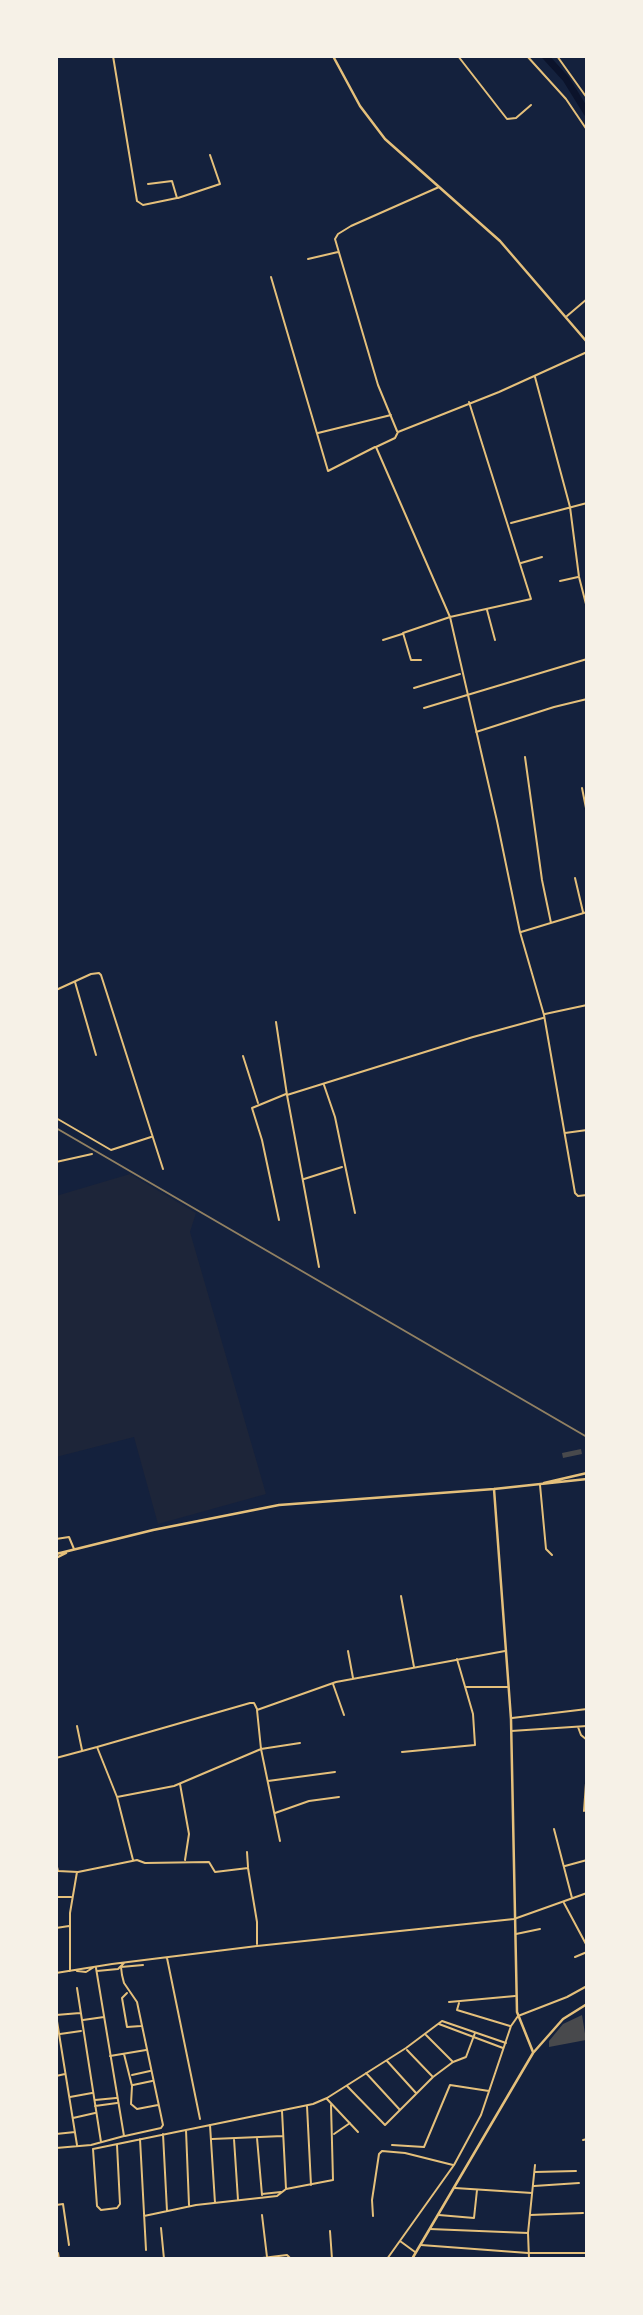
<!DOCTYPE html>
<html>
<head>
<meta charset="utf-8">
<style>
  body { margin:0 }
  #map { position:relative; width:643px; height:2315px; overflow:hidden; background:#14213d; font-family:Spectral,serif }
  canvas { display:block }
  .frame { position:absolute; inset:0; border:58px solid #f6f1e7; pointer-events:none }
</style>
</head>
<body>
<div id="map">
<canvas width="643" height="2315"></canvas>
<div class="frame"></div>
</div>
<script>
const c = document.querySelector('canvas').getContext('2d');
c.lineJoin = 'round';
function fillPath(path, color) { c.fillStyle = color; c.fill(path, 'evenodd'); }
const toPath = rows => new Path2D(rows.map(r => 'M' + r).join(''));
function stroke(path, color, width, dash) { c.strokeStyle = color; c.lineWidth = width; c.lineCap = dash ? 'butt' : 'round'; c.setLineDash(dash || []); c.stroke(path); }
fillPath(toPath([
  [130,1174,196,1213,190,1232,266,1494,158,1524,134,1437,56,1457,56,1196]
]), '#1d2539');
stroke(toPath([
  [545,56,566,79,587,113]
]), '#0b132b', 7);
fillPath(toPath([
  [581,1449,582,1454,563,1458,562,1453],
  [582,2015,586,2040,549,2047,549,2041,563,2024]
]), '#48494c');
stroke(toPath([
  [113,56,137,201,143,205,177,198,172,181,148,184],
  [458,56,507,119,516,118,531,105],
  [527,56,566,99,587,130],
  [557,56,587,98],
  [178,198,220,184,210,155],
  [308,259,338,252],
  [271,277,328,471,375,447],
  [567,316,587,299],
  [587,352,499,392,398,432,395,438,376,447,450,617,497,821,520,932,544,1015,575,1193,578,1196,587,1195],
  [535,377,570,507,579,577,587,608],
  [397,431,378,385,335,239,338,234,351,226,439,187],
  [318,433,391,415],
  [511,523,587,503],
  [521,563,542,557],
  [560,581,578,577],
  [487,610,495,640],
  [383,640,402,634],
  [421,660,411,660,403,633,450,617,531,599,469,402],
  [414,688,460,674],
  [424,708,587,659],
  [476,732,554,707,587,699],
  [525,757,542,880,551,923],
  [582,788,587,813],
  [575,878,583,912],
  [521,932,587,912],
  [75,982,96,1055],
  [56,990,91,974,99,973,101,975,163,1169],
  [545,1014,587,1005],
  [276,1022,287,1095,319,1267],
  [243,1056,258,1103],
  [324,1085,335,1117,355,1213],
  [287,1095,473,1037,543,1018],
  [56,1118,111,1150,151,1137],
  [565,1133,587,1130],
  [56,1162,92,1154],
  [304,1179,342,1167],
  [56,1199,56,1200],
  [279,1220,262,1140,252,1108,286,1094],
  [540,1485,546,1549,552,1555],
  [56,1539,69,1537,74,1549],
  [401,1596,414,1667],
  [348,1651,353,1678],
  [333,1684,344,1715],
  [465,1687,508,1687],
  [512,1718,587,1709],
  [77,1726,82,1750],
  [578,1727,581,1735,587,1740],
  [511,1731,587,1726],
  [97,1747,250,1703,254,1703,257,1709],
  [402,1752,475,1745,473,1714,457,1659],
  [56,1758,97,1747,117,1797,174,1786,261,1749,257,1710,336,1682,505,1651],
  [268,1781,335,1772],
  [180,1784,189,1834,185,1860],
  [117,1797,133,1860],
  [584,1811,587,1769],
  [275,1813,309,1801,339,1797],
  [554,1829,572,1898],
  [280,1841,261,1749,300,1743],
  [247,1852,248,1867],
  [56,1863,58,1871,78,1872,137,1860,145,1863,209,1862,215,1872,248,1868,257,1922,257,1944],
  [565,1866,587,1860],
  [56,1897,71,1897],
  [564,1903,587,1946],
  [56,1928,69,1926],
  [516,1934,540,1929],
  [575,1957,587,1952],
  [167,1958,200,2119],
  [70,1971,70,1913,77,1872],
  [77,1971,86,1972,94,1967],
  [97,1971,118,1969,124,1963],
  [56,1973,112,1964,257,1946,514,1919,587,1893],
  [77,1988,101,2142],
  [127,1993,122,1998,127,2027,141,2026],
  [449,2002,515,1996],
  [459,2003,457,2010,510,2026],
  [83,2020,104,2017],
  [439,2024,503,2048],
  [60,2034,81,2031],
  [426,2035,452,2061],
  [407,2050,432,2076],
  [124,2054,132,2086,131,2104,137,2109,158,2105],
  [110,2056,146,2050],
  [387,2061,416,2093],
  [366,2073,400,2110],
  [132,2075,150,2071],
  [56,2076,65,2074],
  [133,2085,152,2081],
  [347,2086,385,2125,433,2077,453,2062,466,2057,475,2033],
  [70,2097,92,2093],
  [327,2099,358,2132],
  [95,2100,116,2098],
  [95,2106,117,2103],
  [307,2106,311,2185],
  [282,2111,286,2189],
  [73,2118,95,2113],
  [210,2125,215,2203],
  [186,2130,189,2205],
  [56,2134,75,2132],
  [163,2134,167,2211],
  [334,2134,350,2123],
  [125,2136,161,2128,163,2125,137,2002,124,1983,122,1975,121,1967,143,1965],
  [257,2138,262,2195],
  [140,2139,146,2250],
  [212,2139,283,2136],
  [234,2139,238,2200],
  [583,2140,587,2139],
  [77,2145,56,2015,80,2013],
  [117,2145,120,2204,117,2208,101,2210,97,2206,93,2149,313,2104,327,2098,406,2048,442,2021,506,2043],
  [392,2145,424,2147,450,2085,489,2091],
  [56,2148,91,2145,124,2136,96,1968],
  [535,2172,576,2171],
  [534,2186,579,2183],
  [455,2188,532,2193],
  [262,2194,281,2192],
  [56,2205,63,2204,69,2245],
  [262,2215,267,2257],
  [439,2215,474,2218,477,2190],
  [530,2215,583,2213],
  [144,2216,196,2205,277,2196,286,2189,333,2180,331,2105],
  [373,2216,372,2200,379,2154,382,2151,405,2153,453,2165],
  [161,2228,164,2259],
  [430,2229,528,2233],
  [330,2231,332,2259],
  [400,2241,415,2252],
  [421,2245,528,2253,587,2253],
  [58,2253,59,2259],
  [254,2259,287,2255,291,2259],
  [387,2259,454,2165,481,2115,511,2026,518,2016,567,1997,587,1986],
  [529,2259,528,2233,535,2165]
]), '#e5c07b', 2);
stroke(toPath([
  [333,56,360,106,385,139,500,241,587,342],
  [494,1489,511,1719,517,2012,533,2052]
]), '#e5c07b', 2.5);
stroke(toPath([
  [544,1483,587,1473],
  [56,1554,153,1530,279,1505,494,1489,587,1479],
  [56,1558,66,1553],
  [412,2259,533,2053,563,2019,587,2004]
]), '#e5c07b', 2.5);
stroke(toPath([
  [56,1128,587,1437]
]), '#918062', 2);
</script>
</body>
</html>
